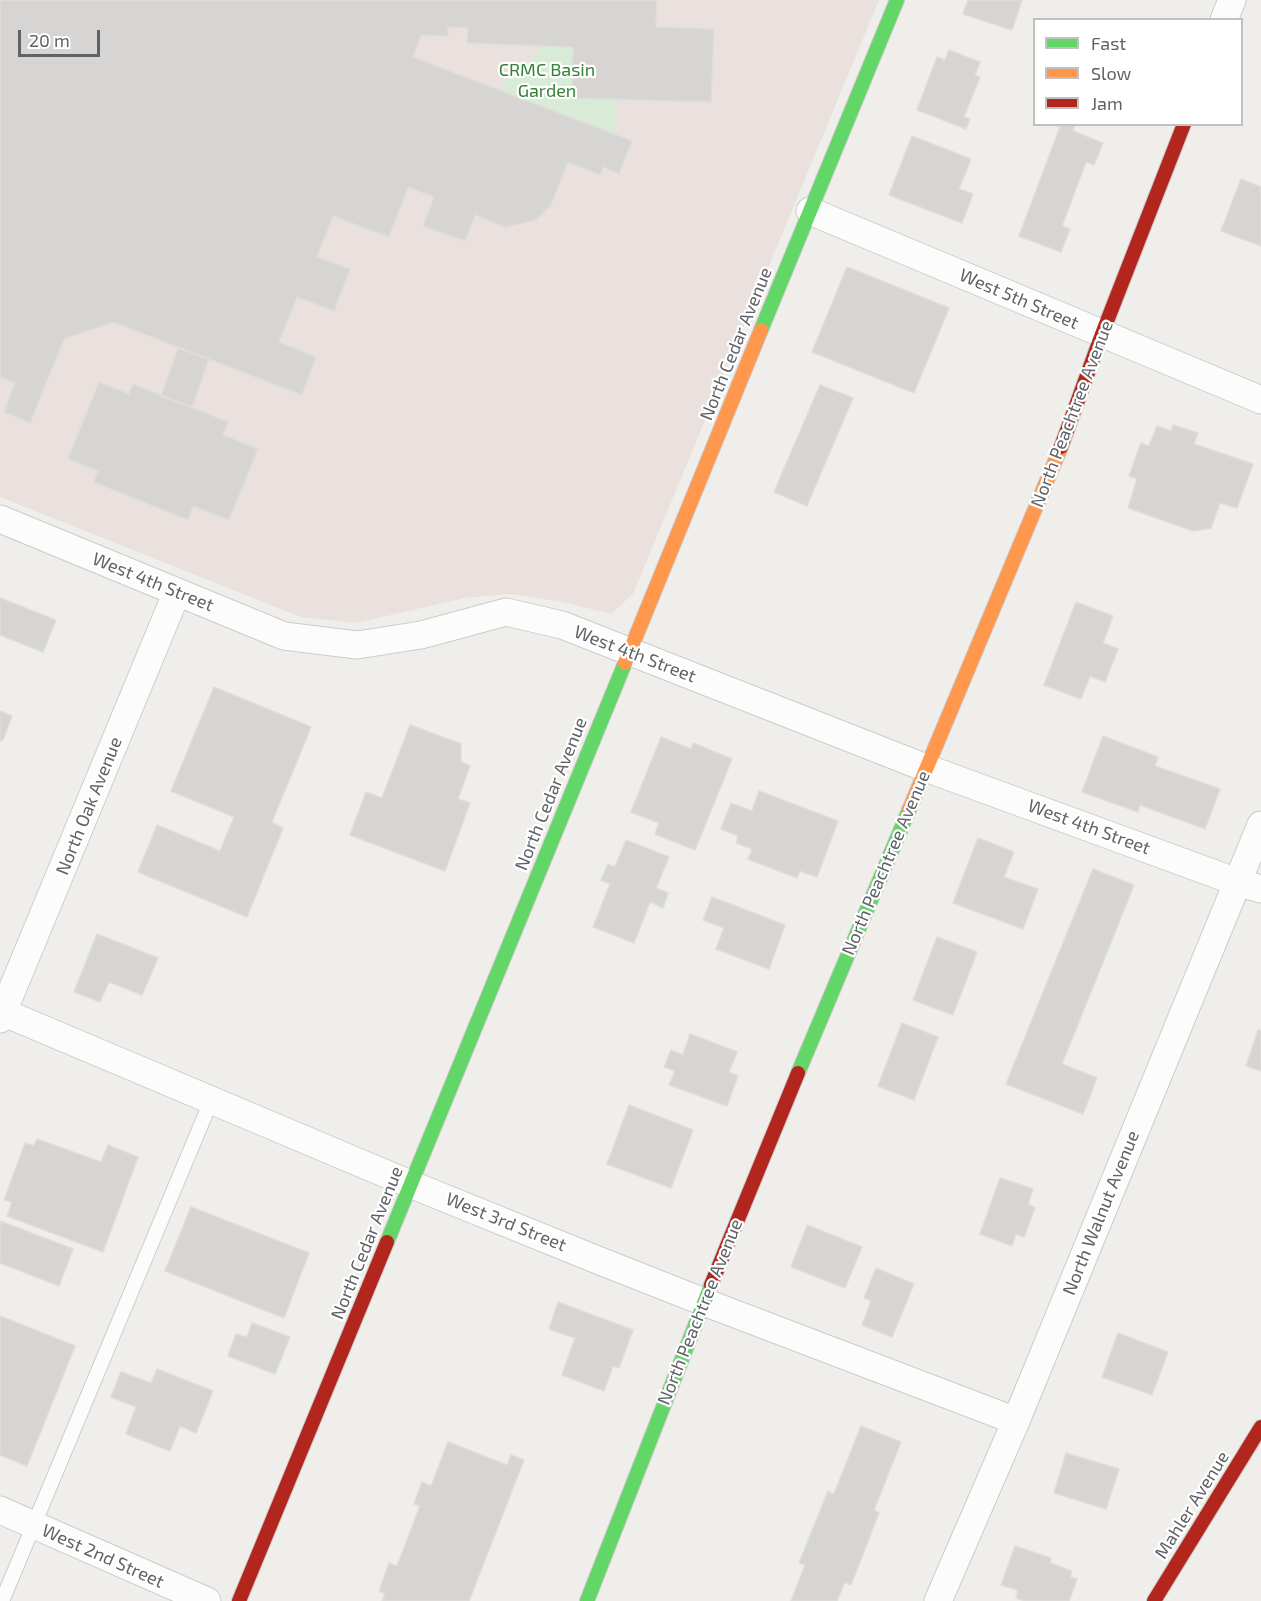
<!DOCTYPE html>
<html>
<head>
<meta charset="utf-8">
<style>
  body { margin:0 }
  #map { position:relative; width:1261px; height:1601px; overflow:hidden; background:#efeeea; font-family:"Exo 2",sans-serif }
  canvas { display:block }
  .legend { position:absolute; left:1033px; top:18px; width:210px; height:108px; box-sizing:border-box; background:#fff; border:2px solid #bfc1c3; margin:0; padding:8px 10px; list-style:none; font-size:18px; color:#5f6368 }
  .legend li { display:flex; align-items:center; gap:12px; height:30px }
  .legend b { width:30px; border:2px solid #bfc1c3 }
  .scale { position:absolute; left:18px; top:30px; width:82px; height:27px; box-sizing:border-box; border:3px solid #5f6368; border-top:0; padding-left:8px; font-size:18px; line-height:21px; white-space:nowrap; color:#5f6368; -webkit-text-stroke:4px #fff; paint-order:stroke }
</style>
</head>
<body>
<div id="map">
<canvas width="1261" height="1601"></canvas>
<ul class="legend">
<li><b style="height:8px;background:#63d668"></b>Fast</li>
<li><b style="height:8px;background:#ff974d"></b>Slow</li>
<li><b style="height:8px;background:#b3261e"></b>Jam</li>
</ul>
<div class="scale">20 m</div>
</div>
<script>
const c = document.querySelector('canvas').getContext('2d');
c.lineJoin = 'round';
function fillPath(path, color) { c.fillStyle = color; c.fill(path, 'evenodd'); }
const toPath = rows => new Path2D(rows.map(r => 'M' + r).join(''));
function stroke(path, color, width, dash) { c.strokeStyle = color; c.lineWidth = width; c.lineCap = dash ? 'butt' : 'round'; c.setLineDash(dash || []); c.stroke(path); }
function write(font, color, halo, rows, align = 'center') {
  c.font = font + ' "Exo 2",sans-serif'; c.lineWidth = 4.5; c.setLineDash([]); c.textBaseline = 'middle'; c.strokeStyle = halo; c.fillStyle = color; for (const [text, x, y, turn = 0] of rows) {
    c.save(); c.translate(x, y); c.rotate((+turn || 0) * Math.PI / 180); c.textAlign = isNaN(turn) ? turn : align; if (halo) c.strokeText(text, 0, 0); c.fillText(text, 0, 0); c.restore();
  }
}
fillPath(toPath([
  [0,0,879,0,633,594,611,614,563,602,511,594,465,598,356,623,301,617,0,497]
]), '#eae0de');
fillPath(toPath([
  [540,46,573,47,572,98,616,99,616,135,502,91,505,81,527,67]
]), '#d8ebd6');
const building = toPath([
  [0,0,657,0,656,27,714,29,711,102,572,98,573,47,467,43,468,28,448,27,448,36,421,35,413,57,632,141,619,174,603,167,600,175,568,162,551,205,536,220,505,227,475,215,465,241,423,226,434,197,408,187,389,237,333,216,317,257,350,269,334,311,297,297,279,342,316,357,302,395,113,322,64,339,30,423,4,412,15,383,0,377,0,0],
  [968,0,1022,0,1012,30,963,14,968,0],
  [949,50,980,62,975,75,980,77,964,117,970,119,966,129,917,110,937,57,945,60,949,50],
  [1052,124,1075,124,1073,131,1103,143,1094,165,1086,162,1062,226,1070,229,1061,252,1019,236,1060,127,1052,124],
  [912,136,971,159,959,189,973,194,962,223,889,195,912,136],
  [1241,179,1261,187,1261,246,1221,231,1241,179],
  [847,267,949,308,914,393,812,352,847,267],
  [178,348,209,359,192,407,161,396,178,348],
  [99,382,129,394,133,384,228,422,223,435,258,449,229,520,193,506,188,520,94,482,98,471,68,459,99,382],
  [820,385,853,398,807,506,774,492,820,385],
  [1173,425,1198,433,1194,444,1253,464,1237,508,1220,503,1211,528,1193,531,1128,508,1137,479,1129,476,1141,443,1149,446,1157,426,1171,431,1173,425],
  [0,598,56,620,43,652,0,635,0,598],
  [1076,602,1113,616,1103,643,1118,649,1105,682,1090,676,1081,699,1044,685,1076,602],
  [214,687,311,727,272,822,283,828,247,917,138,872,157,825,220,851,234,817,171,791,214,687],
  [0,711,12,716,3,740,0,741,0,711],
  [410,725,461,744,461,762,470,766,458,799,470,803,445,871,350,835,366,792,382,798,410,725],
  [1103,736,1158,757,1155,766,1220,789,1205,829,1140,805,1138,812,1082,792,1103,736],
  [661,737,691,749,693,743,732,759,695,850,655,834,659,823,631,812,661,737],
  [759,791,838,821,817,877,800,871,797,878,748,859,752,849,736,843,738,836,721,829,731,803,752,811,759,791],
  [978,838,1014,852,1004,877,1038,889,1023,929,953,903,978,838],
  [626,840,669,857,656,888,668,893,663,908,650,902,634,943,593,927,610,884,601,880,608,864,615,867,626,840],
  [1093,869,1134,885,1062,1064,1097,1078,1083,1114,1006,1084,1093,869],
  [712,897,785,925,769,969,716,949,724,928,703,920,712,897],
  [97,934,158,958,142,995,109,982,100,1002,74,992,97,934],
  [937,937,977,952,953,1015,913,1000,937,937],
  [902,1023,938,1037,914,1100,878,1086,902,1023],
  [1258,1030,1261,1031,1261,1071,1246,1066,1258,1030],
  [690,1034,737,1052,729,1072,738,1076,727,1106,669,1085,675,1071,664,1067,671,1050,683,1055,690,1034],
  [629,1105,693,1130,671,1188,607,1164,629,1105],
  [37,1139,101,1162,108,1145,138,1157,103,1252,7,1216,12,1202,4,1200,25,1143,34,1146,37,1139],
  [1000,1178,1033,1189,1028,1204,1035,1208,1024,1237,1016,1234,1012,1246,980,1234,1000,1178],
  [191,1207,309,1253,284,1318,165,1271,191,1207],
  [0,1221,73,1249,59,1286,0,1263,0,1221],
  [807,1225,862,1247,845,1288,791,1267,807,1225],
  [876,1268,914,1284,892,1337,862,1325,871,1301,864,1298,876,1268],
  [558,1302,633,1330,619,1368,613,1366,604,1391,562,1375,575,1338,549,1329,558,1302],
  [0,1316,75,1346,27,1466,0,1455,0,1316],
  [252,1323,290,1337,275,1374,228,1356,236,1334,247,1337,252,1323],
  [1118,1333,1168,1352,1152,1395,1102,1377,1118,1333],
  [157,1369,213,1391,196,1433,180,1426,170,1451,126,1434,136,1407,111,1397,121,1372,151,1383,157,1369],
  [861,1426,901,1442,874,1510,879,1513,851,1585,845,1582,837,1601,791,1601,805,1565,799,1563,828,1491,834,1494,861,1426],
  [448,1442,507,1465,511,1455,524,1460,469,1601,382,1601,385,1594,379,1591,389,1563,397,1566,420,1506,414,1504,422,1482,431,1486,448,1442],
  [1066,1453,1119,1469,1106,1509,1054,1493,1066,1453],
  [1015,1546,1051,1558,1050,1563,1072,1571,1070,1577,1077,1579,1069,1601,1025,1601,1016,1598,1018,1590,1001,1585,1015,1546]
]);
fillPath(building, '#d6d5d3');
stroke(building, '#deddd9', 1.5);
const lane = toPath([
  [2,1601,211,1101]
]);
const street = toPath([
  [1224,20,1232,0],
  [810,211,1261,400],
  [0,519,284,636,357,645,421,635,506,612,562,625,926,768,1237,882,1261,889],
  [0,1011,410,1184,600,1261,704,1302,1016,1421],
  [0,1019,177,592],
  [0,1510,207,1601],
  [938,1601,1016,1421,1261,825]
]);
const fast = toPath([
  [761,330,897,0],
  [798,1073,909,810],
  [387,1242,625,663],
  [587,1601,711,1285]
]);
const slow = toPath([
  [625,663,761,330],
  [909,810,1061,447]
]);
const jam = toPath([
  [1061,447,1102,334,1184,124],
  [711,1285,798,1073],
  [239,1601,387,1242],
  [1154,1601,1261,1427]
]);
stroke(lane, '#cbcccc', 16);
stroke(street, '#cbcccc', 29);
stroke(fast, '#cacacb', 16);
stroke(slow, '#cacacb', 16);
stroke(jam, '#cacacb', 16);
stroke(lane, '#fdfcfc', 14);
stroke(street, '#fdfcfc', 27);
stroke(fast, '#63d668', 14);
stroke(slow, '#ff974d', 14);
stroke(jam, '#b3261e', 14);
write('18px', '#348238', '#fff', [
  ["CRMC Basin",547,70],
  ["Garden",547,91]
]);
write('18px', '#5f6368', '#fff', [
  ["West 5th Street",1019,299,23],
  ["North Cedar Avenue",736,344,-68],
  ["North Peachtree Avenue",1072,414,-69],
  ["West 4th Street",153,582,22],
  ["West 4th Street",635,654,21],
  ["North Cedar Avenue",551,794,-68],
  ["North Oak Avenue",89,806,-68],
  ["West 4th Street",1089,827,20],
  ["North Peachtree Avenue",886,863,-67],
  ["North Walnut Avenue",1101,1213,-68],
  ["West 3rd Street",506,1222,22],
  ["North Cedar Avenue",367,1243,-68],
  ["North Peachtree Avenue",700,1312,-68],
  ["Mahler Avenue",1192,1505,-58],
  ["West 2nd Street",103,1556,24]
]);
</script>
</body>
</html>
